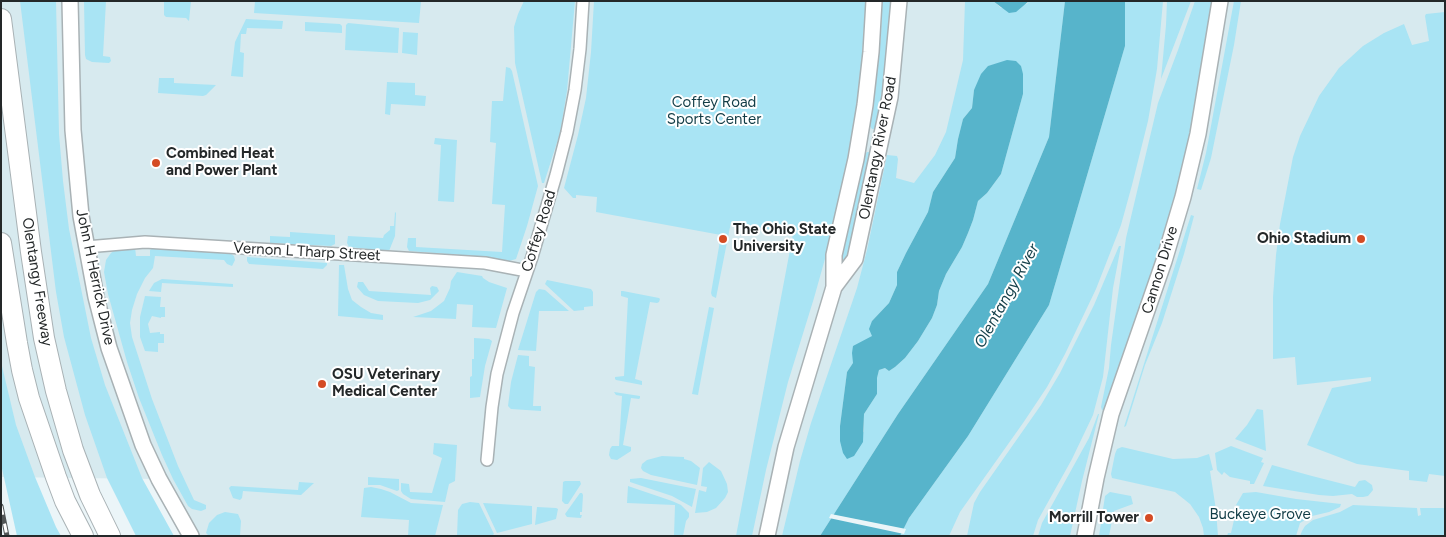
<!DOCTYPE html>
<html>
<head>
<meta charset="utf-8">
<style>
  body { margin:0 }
  #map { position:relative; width:1446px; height:537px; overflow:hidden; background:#ebf5f8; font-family:Figtree,sans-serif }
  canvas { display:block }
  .frame { position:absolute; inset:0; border:2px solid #242829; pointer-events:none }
</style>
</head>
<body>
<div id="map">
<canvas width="1446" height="537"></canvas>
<div class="frame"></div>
</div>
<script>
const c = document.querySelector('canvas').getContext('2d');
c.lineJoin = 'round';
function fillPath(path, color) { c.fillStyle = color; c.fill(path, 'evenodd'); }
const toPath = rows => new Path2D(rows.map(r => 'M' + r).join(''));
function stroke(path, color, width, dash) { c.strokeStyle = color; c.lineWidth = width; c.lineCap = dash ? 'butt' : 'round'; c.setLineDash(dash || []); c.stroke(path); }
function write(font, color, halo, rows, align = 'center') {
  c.font = font + ' Figtree,sans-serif'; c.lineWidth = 4; c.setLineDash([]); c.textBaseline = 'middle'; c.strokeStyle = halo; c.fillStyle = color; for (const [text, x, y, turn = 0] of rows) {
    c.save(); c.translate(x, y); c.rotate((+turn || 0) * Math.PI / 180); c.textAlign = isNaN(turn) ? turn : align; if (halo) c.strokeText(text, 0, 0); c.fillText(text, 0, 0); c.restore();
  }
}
fillPath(toPath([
  [1,1,1445,1,1445,536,191,536,159,479,1,477]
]), '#d7eaef');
fillPath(toPath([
  [20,1,56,1,59,134,63,181,69,229,91,338,105,385,142,478,174,536,136,536,107,478,85,415,64,337,56,292],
  [84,1,106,1,103,56,110,57,111,61,109,63,92,62,86,59,85,55],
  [164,1,191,1,189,21,186,18,166,17,164,15],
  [255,1,421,1,419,23,254,13],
  [524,1,575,1,567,91,560,133,544,183,542,183,515,63,514,27,518,14],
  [594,1,866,1,860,82,847,170,830,241,814,298,788,382,766,470,752,536,736,536,793,234,731,222,716,298,712,296,711,293,721,235,596,212,597,197,576,195,576,198,573,198,564,188,578,135,586,98,591,52],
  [882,1,892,1,878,127,875,129,872,129,870,126,881,36],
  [965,1,993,1,1001,8,1027,4,1029,1,1065,1,1049,137,988,284,898,414,820,536,782,536,800,461,811,423,857,288,867,250,887,155,897,156,898,159,896,178,914,183,935,155,946,132,963,60],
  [996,64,1023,94,1001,174,987,193,978,201,973,220,968,233,962,247,946,274,939,291,937,305,932,318,918,341,905,358,895,367,889,371,885,368,879,370,877,378,877,394,864,414,864,432,840,426,847,372,872,336,872,321,889,303,897,285,897,272,906,253,928,212,933,192,955,158,958,139,963,119,972,108,974,90,989,66],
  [1125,1,1163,1,1157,69,1148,121,1132,185,1121,225,1096,289,1065,354,1047,387,1023,423,960,512,949,536,900,536,909,518,968,436,1049,305,1125,46],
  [1167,1,1191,1,1161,79,1166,25],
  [1195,1,1212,1,1204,62,1193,124,1178,191,1159,257,1108,411,1102,410,1101,407,1109,368,1111,345,1126,238,1158,103,1178,50],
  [1234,1,1241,1,1234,45,1211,158,1201,190,1197,189,1206,153],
  [1445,12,1445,476,1429,474,1427,482,1409,480,1409,471,1357,464,1307,445,1332,388,1371,381,1371,377,1297,385,1295,357,1273,359,1273,297,1276,255,1280,224,1293,157,1300,136,1319,96,1339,68,1363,46,1384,33,1404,24,1412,45,1429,41,1425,16,1426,14],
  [246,19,283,21,282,29,247,28,246,34,241,34,240,52,244,53,243,77,231,76,235,42],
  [305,22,340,24,342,26,342,33,305,31],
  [348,23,399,28,398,53,345,50,346,25],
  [403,32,418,33,417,55,402,53],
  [506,67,510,68,512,71,538,186,527,226,516,259,509,261,487,257,409,251,407,247,408,238,416,238,416,247,502,252,505,205,492,204,496,143,490,142,492,101,503,101],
  [159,78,174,78,174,83,216,85,206,95,203,96,158,93],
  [387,82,415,83,415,95,426,96,425,106,391,104,390,115,385,114],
  [435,138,457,140,454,202,438,201,441,145,434,144],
  [867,152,871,152,858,218,847,259,844,260,841,258,860,178,865,154],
  [395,212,396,213,395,236,389,251,349,247,347,243,348,236,383,238,384,235,390,230,390,226,394,226],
  [1191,215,1194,216,1184,254,1162,323,1145,365,1126,426,1124,427],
  [290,232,335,235,335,244,331,246,270,243,270,236,290,237],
  [1119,246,1121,246,1113,288,1103,377,1093,415,1072,459,1038,520,1033,536,967,536,974,503,980,492,1041,405,1060,373,1094,305],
  [135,247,136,256,150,256,150,250,153,248,230,253,234,256,235,260,232,266,227,264,224,260,155,256,153,268,145,278,137,294,132,310,130,323,132,337,152,399,178,466,194,500,206,505,206,509,201,511,192,509,188,506,173,479,162,455,139,398,127,362,108,294,104,272,106,260,111,253,116,249],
  [247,257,327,263,327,265,323,269,249,264,247,261],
  [339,265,344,265,348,289,352,300,361,307,371,313,383,315,383,320,338,316],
  [457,272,482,276,483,278,489,282,507,288,496,328,472,327,473,305,457,304,456,319,413,317,431,311,444,301,450,288,451,281],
  [162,279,233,284,233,287,162,283,161,292,149,291,154,283],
  [547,280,591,289,593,292,593,306,584,307,584,310,574,311,545,284],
  [358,282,363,282,369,291,431,295,430,288,432,286,437,287,439,291,430,300,418,303,378,301,364,295,357,287],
  [539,289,545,290,569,311,539,311,536,351,518,350,536,292],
  [621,291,623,291,659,298,660,299,659,302,657,303,650,302,635,379,642,381,642,385,616,380,615,379,615,377,624,376,628,298,621,296],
  [145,296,161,297,160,307,165,307,165,317,161,317,161,318,152,316,148,324,150,333,160,332,160,334,164,334,164,343,158,343,158,352,145,351,140,337,140,317],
  [709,307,714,308,698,395,692,394],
  [474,338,489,339,492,341,485,366,480,397,470,398,470,377,472,376,472,359,474,359],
  [518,355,529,356,529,366,535,367,533,406,541,406,541,411,511,409,508,406,511,382],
  [1,362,16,425,35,477,56,527,61,536,17,536,1,464],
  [614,392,640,396,640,398,639,399,631,398,623,445,631,447,631,451,617,460,611,459,609,455,610,449,612,446,619,446,622,396,616,395],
  [1257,409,1263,410,1266,451,1235,439,1247,425],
  [1098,414,1099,414,1082,481,1070,536,1038,536,1042,523,1089,438],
  [434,443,457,445,455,481,449,484,445,502,411,499,403,494,401,491,401,483,409,484,410,492,432,493,442,458,433,454],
  [1231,446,1263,458,1261,462,1264,463,1254,484,1250,484,1250,481,1230,477,1224,472,1222,475,1217,470,1215,453],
  [1122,447,1173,459,1197,458,1209,454,1213,470,1210,471,1216,510,1218,536,1204,536,1203,528,1199,517,1190,504,1175,492,1112,478,1111,474,1115,454,1117,449],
  [662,456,684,457,684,459,691,461,700,468,697,485,651,475,643,471,641,468,642,464,647,460],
  [709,462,721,471,727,484,728,492,725,498,716,508,707,512,695,513,699,490,706,492,707,487,701,486,703,468],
  [1272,465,1312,476,1355,487,1359,481,1365,480,1372,485,1373,490,1368,496,1363,497,1357,497,1352,494,1333,496,1319,495,1263,486],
  [368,477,399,479,399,490,397,491,380,485,368,485],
  [641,478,696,489,692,507,672,496,630,482,630,479],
  [565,481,580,481,581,484,568,504,565,504,562,501,563,482],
  [299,482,314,483,301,495,243,491,242,498,240,500,233,498,229,488,231,486,298,490],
  [628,486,672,501,681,505,689,513,689,517,686,521,683,536,674,536,675,505,627,503],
  [371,487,381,489,390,492,411,503,443,505,435,536,408,536,409,520,361,517,364,488],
  [1110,492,1131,496,1133,504,1114,511,1109,536,1099,536,1105,496],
  [1256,492,1296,499,1341,504,1340,507,1329,512,1312,516,1300,523,1296,536,1227,536,1228,533,1231,533,1234,520,1240,506,1236,505,1243,493],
  [580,493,582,493,583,495,582,512,580,512,580,515,582,515,581,518,567,517,565,514],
  [470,502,479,503,494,534,493,535,457,536,458,510,462,504],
  [483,503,532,506,532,524,497,533],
  [1353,505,1417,508,1418,516,1421,515,1420,508,1445,508,1445,536,1300,536,1302,531,1305,526,1313,520,1340,512],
  [537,507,556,508,558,509,556,519,535,525],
  [225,512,238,514,241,521,240,536,209,536,206,533,209,523,217,515]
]), '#a9e4f4');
fillPath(toPath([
  [993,1,1029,1,1016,12,1009,13],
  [1065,1,1125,1,1125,46,1049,305,968,436,909,518,900,536,820,536,898,414,988,284,1049,137],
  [1007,60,1016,61,1021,66,1023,74,1023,94,1001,174,987,193,978,201,973,220,968,233,962,247,946,274,939,291,937,305,932,318,918,341,905,358,895,367,889,371,885,368,879,370,877,378,877,394,864,414,863,442,854,456,847,459,843,453,840,441,840,426,847,372,853,363,852,353,853,346,872,336,869,329,872,321,889,303,897,285,897,272,906,253,928,212,933,192,955,158,958,139,963,119,972,108,974,90,981,74,988,66]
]), '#57b4cb');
fillPath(toPath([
  [831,514,906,529,904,534,829,518]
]), '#ebf5f8');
const street = toPath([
  [86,247,145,242,485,263,527,271],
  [487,460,492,407,497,374,513,313,532,257,556,175,567,132,575,90,580,49,583,1]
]);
const secondary = toPath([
  [70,1,73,130,81,216,96,297,109,348,143,445,159,479,191,536],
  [834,287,855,259,890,97,899,1],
  [767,536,786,447,834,287,834,255,856,159,865,105,871,52,874,1],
  [1085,536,1096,478,1111,414,1164,261,1183,197,1198,134,1220,1]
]);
const highway = toPath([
  [1,19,31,252,44,338,56,391,73,450,90,495,110,536],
  [1,243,17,343,22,370,29,398,56,477,65,501,83,536]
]);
stroke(street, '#a9b2b5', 14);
stroke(secondary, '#a9b2b5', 18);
stroke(highway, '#a9b2b5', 22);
stroke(street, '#fff', 11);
stroke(secondary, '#fff', 15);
stroke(highway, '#fff', 20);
const rail = toPath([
  [1,506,7,536]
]);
stroke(rail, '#505556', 5);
stroke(rail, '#fff', 3, [9]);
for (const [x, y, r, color] of [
  [156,163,5,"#d44b24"],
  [723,239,5,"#d44b24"],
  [1361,239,5,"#d44b24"],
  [322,384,5,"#d44b24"],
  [1149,518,5,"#d44b24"]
]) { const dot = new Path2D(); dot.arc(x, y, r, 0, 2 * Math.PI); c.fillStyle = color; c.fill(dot); stroke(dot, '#fff', 2); }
write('15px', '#113c46', '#fff', [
  ["Coffey Road",714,103],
  ["Sports Center",714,120],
  ["Buckeye Grove",1260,515]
]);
write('15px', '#242829', '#fff', [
  ["Olentangy River Road",878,148,-79],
  ["Coffey Road",539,231,-73],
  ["Vernon L Tharp Street",307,252,3],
  ["Cannon Drive",1160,270,-73],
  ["John H Herrick Drive",95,277,78],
  ["Olentangy Freeway",37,282,81]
]);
write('bold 15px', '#242829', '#fff', [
  ["Combined Heat",166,154],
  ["and Power Plant",166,171],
  ["The Ohio State",733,230],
  ["University",733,247],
  ["Ohio Stadium",1351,239,"right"],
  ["OSU Veterinary",332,375],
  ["Medical Center",332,392],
  ["Morrill Tower",1139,518,"right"]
], 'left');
write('italic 16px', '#17424c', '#fff', [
  ["Olentangy River",1007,296,-61]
]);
</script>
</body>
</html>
